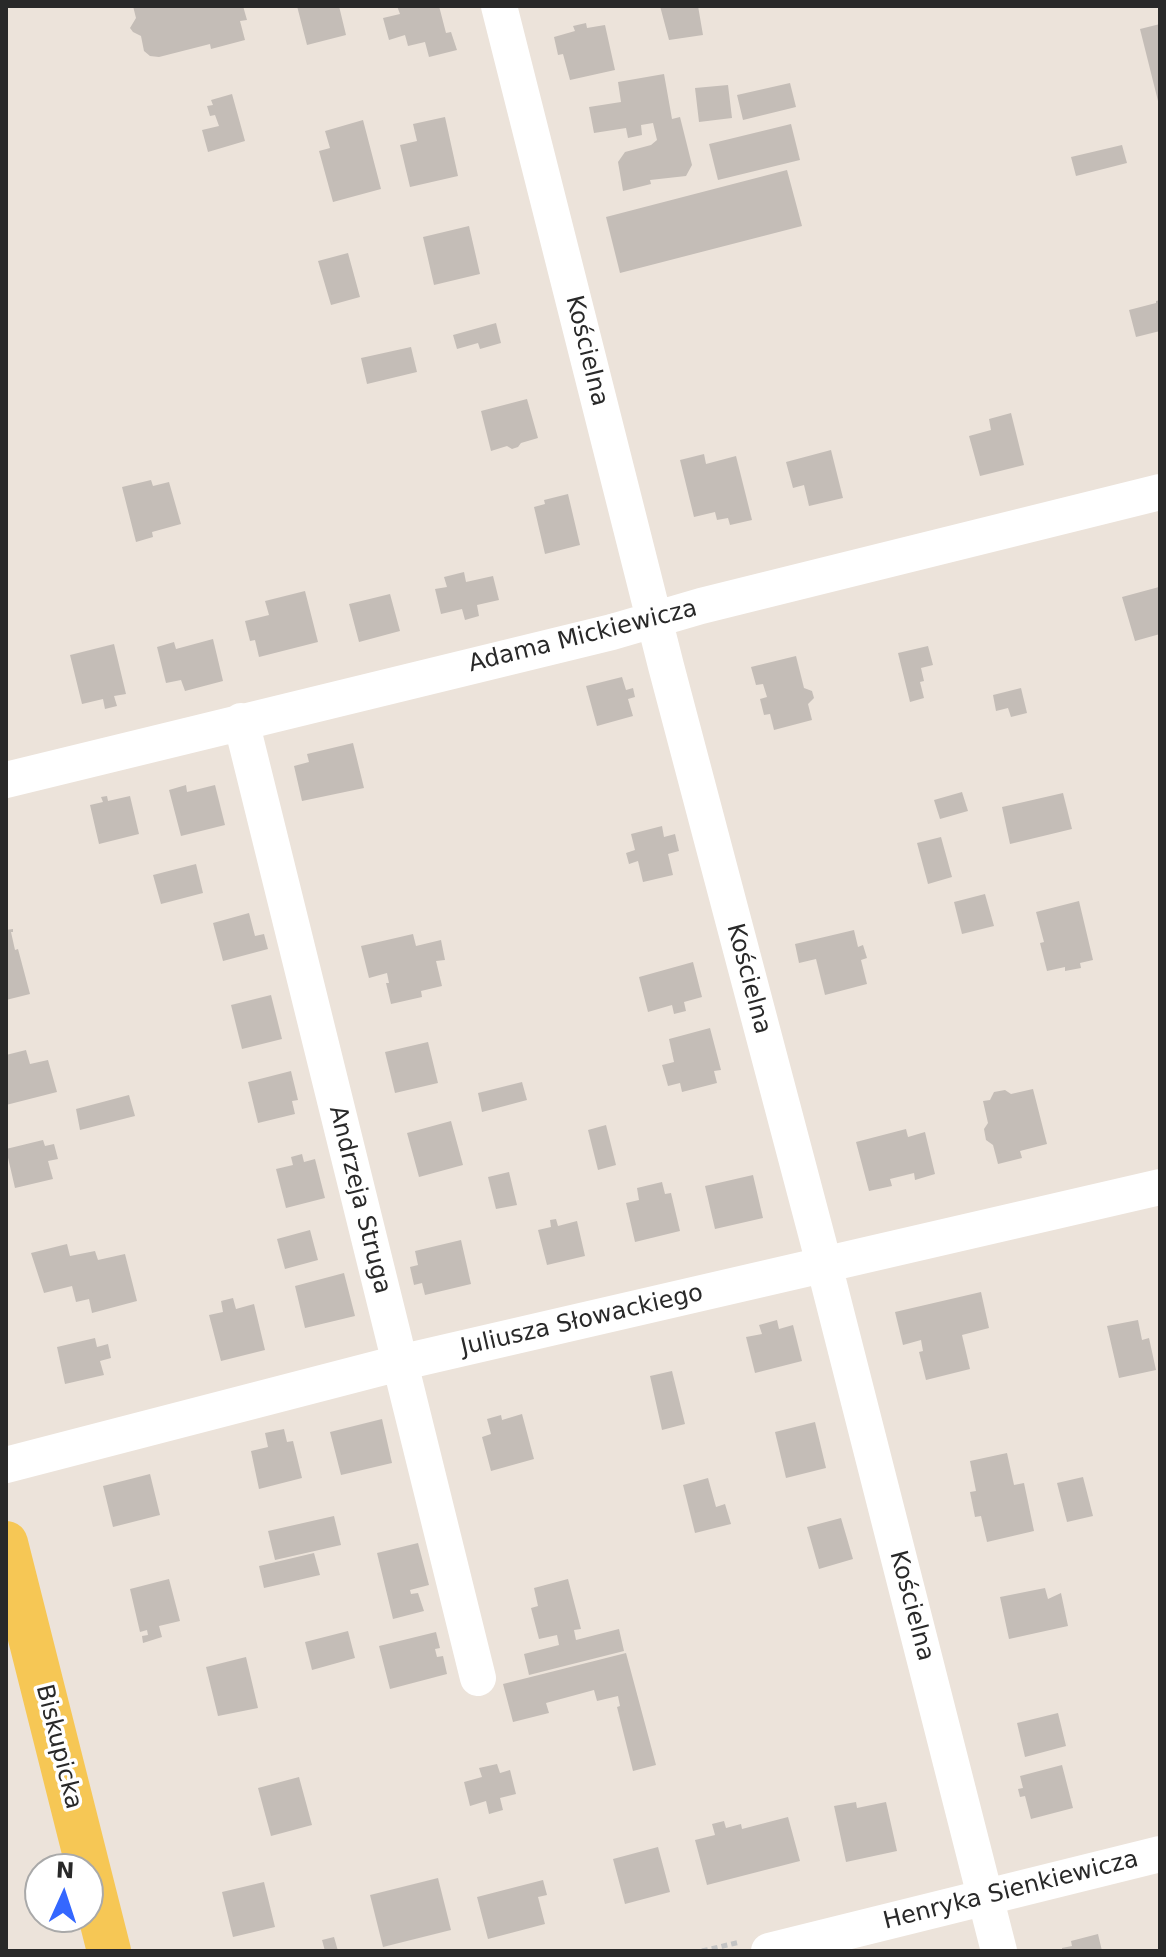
<!DOCTYPE html>
<html>
<head>
<meta charset="utf-8">
<style>
  body { margin:0 }
  #map { position:relative; width:1166px; height:1957px; overflow:hidden; background:#ece3da; font-family:"DejaVu Sans",sans-serif }
  canvas { display:block }
  .frame { position:absolute; inset:0; border:8px solid #292929; pointer-events:none }
  .north { position:absolute; left:24px; top:1853px; width:80px; height:80px; box-sizing:border-box; background:#fff; border:2px solid #a9a9a9; border-radius:50%; rotate:3deg; font-size:22px; font-weight:700; line-height:32px; text-align:center; color:#292929 }
  .north::after { content:''; display:block; margin:auto; width:28px; height:36px; background:#3467ff; clip-path:polygon(50% 0,100% 100%,50% 72%,0 100%) }
</style>
</head>
<body>
<div id="map">
<canvas width="1166" height="1957"></canvas>
<div class="frame"></div>
<div class="north">N</div>
</div>
<script>
const c = document.querySelector('canvas').getContext('2d');
c.lineJoin = 'round';
function fillPath(path, color) { c.fillStyle = color; c.fill(path, 'evenodd'); }
const toPath = rows => new Path2D(rows.map(r => 'M' + r).join(''));
function stroke(path, color, width, dash) { c.strokeStyle = color; c.lineWidth = width; c.lineCap = dash ? 'butt' : 'round'; c.setLineDash(dash || []); c.stroke(path); }
function write(font, color, halo, rows, align = 'center') {
  c.font = font + ' "DejaVu Sans",sans-serif'; c.lineWidth = 7; c.setLineDash([]); c.textBaseline = 'middle'; c.strokeStyle = halo; c.fillStyle = color; for (const [text, x, y, turn = 0] of rows) {
    c.save(); c.translate(x, y); c.rotate((+turn || 0) * Math.PI / 180); c.textAlign = isNaN(turn) ? turn : align; if (halo) c.strokeText(text, 0, 0); c.fillText(text, 0, 0); c.restore();
  }
}
fillPath(toPath([
  [133,6,243,6,247,20,240,21,245,40,211,49,210,44,159,57,150,56,144,51,141,36,133,32,130,28,136,18],
  [297,6,339,6,346,35,307,45],
  [397,6,439,6,446,33,451,32,457,50,429,57,425,42,408,46,405,35,389,40,383,18,400,14],
  [660,6,698,6,703,35,669,40],
  [586,23,587,28,605,25,615,70,570,80,563,54,558,55,554,37,575,31,573,26],
  [1160,24,1160,105,1159,105,1140,29],
  [664,74,672,119,680,117,692,165,686,176,650,180,651,184,623,191,618,162,625,152,651,145,657,140,653,123,641,125,642,135,628,138,626,128,594,133,589,107,621,102,618,82],
  [790,83,796,107,743,120,737,95],
  [728,85,732,118,699,122,695,88],
  [232,94,245,141,208,152,202,130,219,126,215,115,210,116,207,106,213,105,211,100],
  [445,117,458,176,410,187,400,145,417,141,413,124],
  [363,120,381,189,333,202,319,151,330,148,325,131],
  [791,124,800,160,718,180,709,144],
  [1122,145,1127,163,1076,176,1071,157],
  [787,170,802,226,620,273,606,217],
  [469,226,480,274,434,285,423,237],
  [348,253,360,297,331,305,318,261],
  [1160,300,1160,331,1136,337,1129,310,1156,303,1156,301],
  [496,323,501,343,480,349,478,343,457,349,453,335],
  [411,347,417,372,367,384,361,358],
  [527,399,538,438,521,443,518,447,512,449,507,446,491,451,481,411],
  [1011,413,1024,465,980,476,969,436,991,430,989,419],
  [831,450,843,498,809,506,804,485,793,488,786,462],
  [704,454,706,464,736,456,752,520,730,525,728,518,717,520,715,512,694,517,680,460],
  [151,480,153,486,169,482,181,524,152,532,153,537,136,542,122,487],
  [568,494,580,545,545,554,534,507,545,504,544,500],
  [464,572,466,582,493,576,499,600,477,605,479,616,465,620,462,609,441,614,435,589,447,587,444,577],
  [1159,587,1160,634,1135,641,1122,597],
  [305,591,318,642,259,657,255,640,250,641,245,621,269,615,265,601],
  [390,594,400,631,359,642,349,604],
  [213,639,223,681,185,691,181,680,166,683,157,647,174,642,176,649],
  [114,644,126,694,114,696,117,706,105,709,103,699,82,704,70,655],
  [928,646,933,665,921,668,924,681,920,682,924,698,910,702,898,653],
  [796,656,804,688,812,691,814,698,808,704,812,720,774,730,770,714,764,715,760,699,767,697,763,684,756,685,751,667],
  [622,677,626,690,633,688,635,697,628,699,633,716,597,726,586,686],
  [1021,688,1027,713,1011,717,1008,708,996,711,993,695],
  [353,743,364,788,302,801,294,766,309,762,307,754],
  [186,785,187,792,215,785,225,825,181,836,169,790],
  [962,792,968,811,940,819,934,800],
  [1063,793,1072,829,1010,844,1002,807],
  [107,796,108,801,130,796,139,834,99,844,90,805,103,802,101,797],
  [662,826,664,837,675,834,679,851,668,854,673,875,643,882,638,861,629,864,626,853,635,850,631,834],
  [941,837,952,877,928,884,917,843],
  [196,864,203,893,161,904,153,875],
  [985,894,994,926,962,934,954,902],
  [1079,901,1093,960,1080,963,1081,968,1065,971,1065,967,1047,971,1040,943,1044,942,1036,912],
  [249,913,255,936,264,934,268,949,223,961,213,923],
  [13,929,13,932,11,932,15,950,18,949,30,994,6,1000,6,930],
  [854,930,858,947,863,945,867,958,861,960,867,984,825,995,816,959,799,963,795,944],
  [413,934,416,946,441,940,445,960,436,961,442,986,421,991,422,997,391,1004,386,983,389,983,387,973,369,978,361,946],
  [693,962,702,997,684,1002,686,1011,674,1014,672,1005,648,1012,639,977],
  [271,995,282,1039,242,1049,231,1005],
  [710,1028,721,1070,714,1071,717,1083,682,1092,680,1083,668,1086,662,1065,674,1062,669,1039],
  [428,1042,438,1083,395,1093,385,1052],
  [26,1050,30,1064,48,1060,57,1092,6,1105,6,1055],
  [291,1071,298,1100,292,1101,295,1114,258,1123,248,1082],
  [522,1082,527,1100,482,1112,478,1093],
  [1033,1089,1047,1144,1020,1151,1022,1158,998,1164,993,1145,986,1140,984,1129,988,1123,983,1101,990,1100,994,1092,1005,1090,1011,1094],
  [129,1095,135,1116,80,1130,76,1109],
  [451,1121,463,1165,419,1177,407,1133],
  [606,1125,616,1165,598,1170,588,1130],
  [906,1129,908,1137,925,1132,935,1174,915,1180,914,1173,890,1179,892,1186,869,1191,856,1142],
  [43,1140,45,1146,54,1144,58,1159,48,1161,53,1179,15,1188,6,1149],
  [302,1154,304,1162,315,1159,325,1198,286,1208,276,1169,293,1165,291,1157],
  [509,1172,517,1205,496,1209,488,1177],
  [753,1175,763,1218,715,1229,705,1186],
  [662,1182,665,1194,671,1193,680,1231,635,1242,626,1203,639,1200,637,1188],
  [556,1219,558,1226,577,1221,585,1256,547,1265,538,1230,551,1227,550,1220],
  [310,1230,318,1260,285,1269,277,1239],
  [461,1240,471,1284,425,1295,422,1283,414,1285,410,1267,418,1265,415,1251],
  [67,1244,70,1256,95,1251,98,1260,125,1254,137,1301,92,1313,89,1299,76,1302,72,1286,44,1293,31,1253],
  [344,1273,355,1316,305,1328,295,1286],
  [981,1292,989,1328,962,1335,970,1369,926,1380,919,1352,923,1351,921,1340,903,1345,895,1312],
  [233,1298,236,1309,254,1304,265,1350,221,1361,209,1315,223,1312,221,1301],
  [777,1320,779,1329,793,1325,802,1361,755,1373,746,1337,762,1334,759,1325],
  [1138,1320,1142,1340,1149,1338,1156,1370,1119,1378,1107,1326],
  [95,1338,97,1347,108,1344,111,1358,100,1361,104,1375,65,1384,57,1347],
  [672,1371,685,1424,662,1430,650,1376],
  [522,1414,534,1459,491,1471,482,1437,491,1434,487,1419,501,1415,502,1420],
  [382,1419,392,1463,341,1475,330,1432],
  [815,1422,826,1468,786,1478,775,1432],
  [284,1429,287,1442,293,1441,302,1478,259,1489,251,1451,268,1447,265,1433],
  [1007,1453,1014,1485,1024,1483,1034,1531,987,1542,981,1516,975,1517,970,1492,976,1491,970,1461],
  [150,1474,160,1515,113,1527,103,1486],
  [1083,1477,1093,1516,1067,1522,1057,1483],
  [708,1478,716,1507,725,1504,731,1524,695,1533,683,1485],
  [334,1516,341,1545,275,1560,268,1531],
  [841,1518,853,1559,819,1569,807,1527],
  [418,1543,429,1585,410,1590,411,1594,418,1593,424,1611,393,1619,377,1553],
  [314,1553,320,1575,264,1588,259,1566],
  [169,1579,180,1621,159,1626,162,1637,143,1643,142,1636,148,1635,147,1630,140,1632,130,1589],
  [568,1579,581,1629,574,1630,576,1640,619,1629,624,1651,529,1675,524,1654,559,1645,557,1635,539,1639,531,1608,538,1606,534,1588],
  [1045,1588,1048,1599,1061,1593,1068,1626,1009,1639,1000,1597],
  [348,1631,355,1658,312,1670,305,1642],
  [436,1632,440,1648,435,1649,437,1657,443,1656,447,1674,390,1689,379,1646],
  [626,1653,656,1765,633,1771,617,1707,620,1706,618,1696,597,1701,594,1690,546,1703,549,1713,513,1722,503,1684],
  [246,1657,258,1708,218,1716,206,1667],
  [1058,1713,1066,1746,1025,1757,1017,1723],
  [497,1764,500,1773,510,1770,516,1794,500,1798,503,1810,489,1814,486,1801,470,1806,464,1782,482,1777,479,1768],
  [1062,1765,1073,1808,1031,1819,1025,1796,1020,1797,1018,1789,1023,1788,1020,1776],
  [299,1777,312,1825,271,1836,258,1788],
  [856,1802,857,1808,886,1802,897,1851,846,1862,834,1806],
  [788,1817,800,1861,707,1885,695,1840,715,1835,712,1824,724,1821,726,1828,741,1824,742,1829],
  [658,1847,670,1892,625,1904,613,1859],
  [438,1878,451,1930,383,1947,370,1895],
  [543,1880,547,1895,538,1897,545,1924,488,1939,477,1897],
  [264,1882,275,1927,233,1937,222,1892],
  [1098,1934,1102,1951,1062,1951,1062,1948,1072,1946,1071,1941],
  [334,1937,338,1951,325,1951,322,1940]
]), '#c4bdb7');
stroke(toPath([
  [702,1951,740,1942]
]), '#c3c3c3', 5, [6, 4]);
stroke(toPath([
  [499,6,666,666,818,1241,999,1951],
  [241,721,478,1678],
  [6,780,612,632,701,606,1160,492],
  [6,1465,399,1363,1160,1187],
  [769,1951,1160,1854]
]), '#fff', 36);
stroke(toPath([
  [6,1543,109,1951]
]), '#f6c755', 44);
write('24px', '#292929', '#fff', [
  ["Kościelna",586,351,76],
  ["Adama Mickiewicza",583,637,-14],
  ["Kościelna",748,979,75],
  ["Andrzeja Struga",359,1200,76],
  ["Juliusza Słowackiego",582,1321,-13],
  ["Kościelna",911,1606,75],
  ["Biskupicka",58,1747,76],
  ["Henryka Sienkiewicza",1011,1891,-14]
]);
</script>
</body>
</html>
